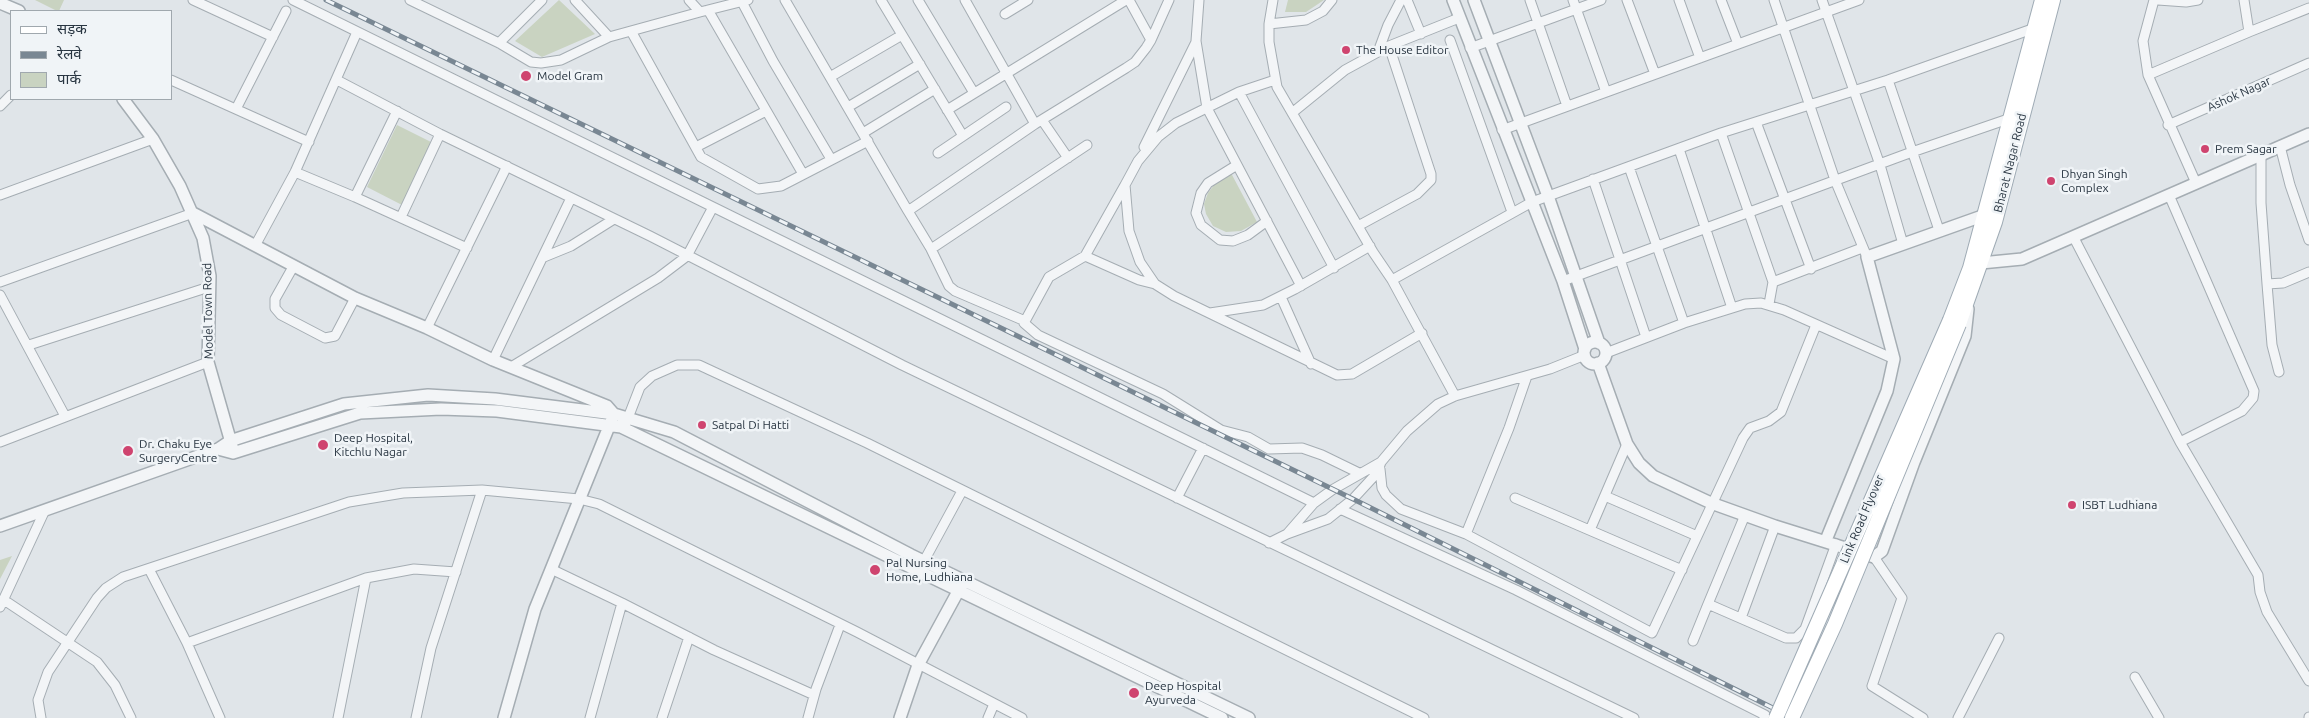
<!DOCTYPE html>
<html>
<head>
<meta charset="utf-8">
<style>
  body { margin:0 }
  #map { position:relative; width:2309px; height:718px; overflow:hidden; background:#e0e5e9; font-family:Ubuntu,"Noto Sans Devanagari",sans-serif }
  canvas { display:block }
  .legend { position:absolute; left:10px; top:10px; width:162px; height:90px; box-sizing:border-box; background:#f0f4f7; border:1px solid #a0a8ae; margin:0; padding:6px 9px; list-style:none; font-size:15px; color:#283541 }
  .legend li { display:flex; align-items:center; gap:10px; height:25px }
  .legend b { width:25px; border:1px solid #a0a8ae }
</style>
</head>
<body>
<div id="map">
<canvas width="2309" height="718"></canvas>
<ul class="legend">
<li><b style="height:6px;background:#fff"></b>सड़क</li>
<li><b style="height:6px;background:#798793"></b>रेलवे</li>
<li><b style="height:14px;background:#c9d3c1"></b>पार्क</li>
</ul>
</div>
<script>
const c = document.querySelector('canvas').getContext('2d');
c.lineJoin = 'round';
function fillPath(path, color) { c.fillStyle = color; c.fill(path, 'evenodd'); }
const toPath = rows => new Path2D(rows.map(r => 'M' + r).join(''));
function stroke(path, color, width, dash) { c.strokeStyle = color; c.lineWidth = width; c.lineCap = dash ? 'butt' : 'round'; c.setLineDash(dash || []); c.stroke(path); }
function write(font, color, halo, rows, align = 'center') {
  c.font = font + ' Ubuntu,sans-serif'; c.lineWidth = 5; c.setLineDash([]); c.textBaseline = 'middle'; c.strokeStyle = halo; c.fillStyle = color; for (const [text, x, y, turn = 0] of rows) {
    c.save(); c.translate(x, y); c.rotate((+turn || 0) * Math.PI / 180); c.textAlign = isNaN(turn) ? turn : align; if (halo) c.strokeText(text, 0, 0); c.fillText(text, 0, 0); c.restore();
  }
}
fillPath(toPath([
  [35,0,64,0,59,11,57,11],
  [559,0,595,34,542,57,515,41],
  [1288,0,1324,0,1306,12,1285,12],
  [397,125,433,143,402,205,367,187],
  [1231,173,1257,222,1241,231,1226,232,1213,226,1206,214,1204,204,1208,193,1217,181],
  [12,556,0,579,0,560]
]), '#c9d3c1');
const minor = toPath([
  [193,0,273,37],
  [293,0,713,207],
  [410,0,499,43,531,62,541,63,561,60,609,37,700,12],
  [575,0,609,37],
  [689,0,700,12,748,0],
  [785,0,908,211],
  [881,0,963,136],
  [918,0,974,93],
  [965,0,1035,124,1126,68,1135,62,1146,48,1151,40,1129,0],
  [1199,0,1196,41,1207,108,1301,286],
  [1273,0,1269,24,1269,42,1277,87,1373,252,1392,280,1455,396],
  [1407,0,1421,34],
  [1530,0,1567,106],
  [1573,0,1606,92],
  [1627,0,1655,74],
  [1679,0,1700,58],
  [1721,0,1738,44],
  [1774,0,1835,180,1867,257],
  [1822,0,1880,165,1903,244],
  [2154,0,2143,41,2148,75,2196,183],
  [2158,0,2186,2,2198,0],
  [742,2,773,61,831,159],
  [708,10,803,174],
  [1005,14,1028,0],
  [1269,24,1306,20,1323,11,1332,0],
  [631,31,701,157,758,189,781,186,868,141],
  [2249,32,2309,8],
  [1151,40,1169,0],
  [1450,40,1512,212],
  [499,43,542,0],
  [1470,48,1601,0],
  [1378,52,1388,25,1401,0],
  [2148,75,2249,32,2244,0],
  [830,77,902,35],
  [171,80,309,142],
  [337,80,440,134,650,236,902,365,1634,718],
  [1275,80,1239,92,1176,123,1158,137,1138,161,1125,185,1129,231,1140,262,1155,284,1174,296,1337,375,1352,374,1422,333],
  [1888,80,1939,230],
  [1239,92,1334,268],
  [0,106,11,95],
  [848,107,920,64],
  [236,109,286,11],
  [947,110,1126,0],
  [1292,113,1345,70,1389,46,1459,18],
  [1042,120,1068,158],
  [1756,122,1811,269],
  [2168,125,2309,63],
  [1502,130,1859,0],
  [863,133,935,89],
  [1721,133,1773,282,1862,248],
  [2280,146,2290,185,2309,240],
  [696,147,766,111],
  [1144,147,1196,42],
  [1679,149,1732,308],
  [938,153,1006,107],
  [2261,155,2261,203,2267,284,2283,283,2309,272],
  [1237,165,1208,183,1201,193,1196,213,1201,225,1220,240,1233,241,1248,235,1267,221],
  [1629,167,1684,323],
  [295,172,355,197,467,248],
  [1593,179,1646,337],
  [1125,185,1085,256,1049,277,1024,323,1038,335,1163,394,1221,430,1248,437,1269,449,1302,448,1322,455,1359,473],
  [0,195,153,139],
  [2169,195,2254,391,2253,398,2242,411,2180,442,2258,575,2260,592,2267,612,2309,681],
  [355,197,397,111],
  [401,217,440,134],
  [1358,226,1417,194,1431,180,1431,174,1389,46],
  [2074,238,2180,442],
  [256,244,295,172,357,32],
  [931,249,1087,145],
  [1085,256,1139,280,1155,284],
  [544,257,571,246,614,219],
  [293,267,275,299,275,308,281,315,325,338,335,336,355,298],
  [1392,280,1532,202,1721,133,1888,80,2035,28],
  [1563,281,1912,152,2011,118],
  [0,282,193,213],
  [2267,284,2272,345,2279,372],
  [0,295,65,416],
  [1281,297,1311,364],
  [1769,304,1773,282],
  [1210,313,1263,305,1295,289,1370,246],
  [1025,321,955,291,949,286,931,249,908,211,1035,124],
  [427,328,507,166],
  [29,345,209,287],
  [1606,353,1684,323,1745,304,1761,303,1784,310,1894,359],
  [493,360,571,198],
  [511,367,658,278,687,256,713,207,1314,503],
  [626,423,640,387,652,376,677,365,699,365,867,443,1424,718],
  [0,442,208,362],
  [1380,469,1382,488,1386,495,1401,509,1466,534,1652,633,1743,438,1750,428,1769,421,1781,412,1816,325],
  [1605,496,1697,536],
  [1177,498,1203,448],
  [1515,498,1682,570],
  [1340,509,1516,590,1765,715,1764,718],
  [1590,530,1627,444],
  [1287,534,1314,503,1332,490,1381,462],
  [1466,534,1509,428,1527,376],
  [1269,543,1287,534,1328,519,1353,499,1377,473,1381,462,1407,431,1438,404,1455,396,1550,369,1585,355],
  [1874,557,1902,598,1872,686,1923,718],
  [924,561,962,491],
  [149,569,187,643,220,718],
  [551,569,622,603,590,718],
  [4,600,97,662,115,685,131,718],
  [622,603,714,650,814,695],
  [1708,604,1745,515],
  [0,607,45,510],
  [1741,618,1775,526],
  [1693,641,1708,604,1786,638,1796,638,1805,629,1836,544],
  [187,643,366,578,414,569,456,572],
  [2135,677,2159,718],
  [41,718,38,700,48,672,97,598,106,588,123,577,349,502,403,493,482,490,579,499,599,504,857,632,1022,718],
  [338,718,366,578],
  [416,718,431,648,482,490],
  [662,718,689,637],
  [808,718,816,689,840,625],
  [988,718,994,704],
  [1958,718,1999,638],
  [2309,718,2309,717]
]);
const tertiary = toPath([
  [1453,0,1563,281,1585,349],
  [1474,0,1548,196,1599,343],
  [0,3,19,11],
  [123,99,153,139,180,186,203,238,210,276,208,362,232,446],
  [193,213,355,298,427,328,493,360,607,406,614,414,535,609,504,718],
  [1981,263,2022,259,2309,134],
  '1584 353a11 11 0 1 1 22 0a11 11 0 1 1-22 0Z',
  [1598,363,1627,444,1639,463,1653,476,1711,503,1775,526,1874,557,1882,551,1914,462,1965,336,1968,309],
  [218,449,233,453,360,413,441,409,497,411,621,427,1222,718],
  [0,526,218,449,230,441,344,404,428,395,495,399,614,414,674,432,911,555,1249,718],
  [1826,540,1887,391,1894,359,1867,257,1985,215],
  [900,718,918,665,961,586]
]);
const primary = toPath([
  [1950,320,1970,268,2042,0],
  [1959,324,1995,222,2053,0]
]);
stroke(minor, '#a5adb3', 11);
stroke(tertiary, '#a5adb3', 14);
stroke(primary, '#9fabb5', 16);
stroke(minor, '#f3f5f7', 9);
stroke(tertiary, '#f3f5f7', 11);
stroke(primary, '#fff', 14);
const rail = toPath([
  [326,0,1353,499,1793,718]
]);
stroke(rail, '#798793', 5);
stroke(rail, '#f0f4f7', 3, [9]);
const primaryBridge = toPath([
  [1776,718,1950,320],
  [1792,718,1835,624,1959,324]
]);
stroke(primaryBridge, '#9fabb5', 16, []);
stroke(primaryBridge, '#fff', 14);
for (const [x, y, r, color] of [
  [1346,50,5,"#cf446f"],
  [526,76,6,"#cf446f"],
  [2205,149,5,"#cf446f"],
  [2051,181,5,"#cf446f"],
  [702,425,5,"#cf446f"],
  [323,445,6,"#cf446f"],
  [128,451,6,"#cf446f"],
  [2072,505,5,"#cf446f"],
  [875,570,6,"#cf446f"],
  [1134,693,6,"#cf446f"]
]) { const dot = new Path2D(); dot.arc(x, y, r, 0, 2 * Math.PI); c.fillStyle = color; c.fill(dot); stroke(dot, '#f0f4f7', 2); }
write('12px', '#283541', '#f0f4f7', [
  ["The House Editor",1356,50],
  ["Model Gram",537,76],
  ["Prem Sagar",2215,149],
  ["Dhyan Singh",2061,174],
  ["Complex",2061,188],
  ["Satpal Di Hatti",712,425],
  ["Deep Hospital,",334,438],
  ["Kitchlu Nagar",334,452],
  ["Dr. Chaku Eye",139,444],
  ["SurgeryCentre",139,458],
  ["ISBT Ludhiana",2082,505],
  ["Pal Nursing",886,563],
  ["Home, Ludhiana",886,577],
  ["Deep Hospital",1145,686],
  ["Ayurveda",1145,700]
], 'left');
write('12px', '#283541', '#f0f4f7', [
  ["Ashok Nagar",2239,94,-24],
  ["Bharat Nagar Road",2010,163,-76],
  ["Model Town Road",208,311,-91],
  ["Link Road Flyover",1862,519,-67]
]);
</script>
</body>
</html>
